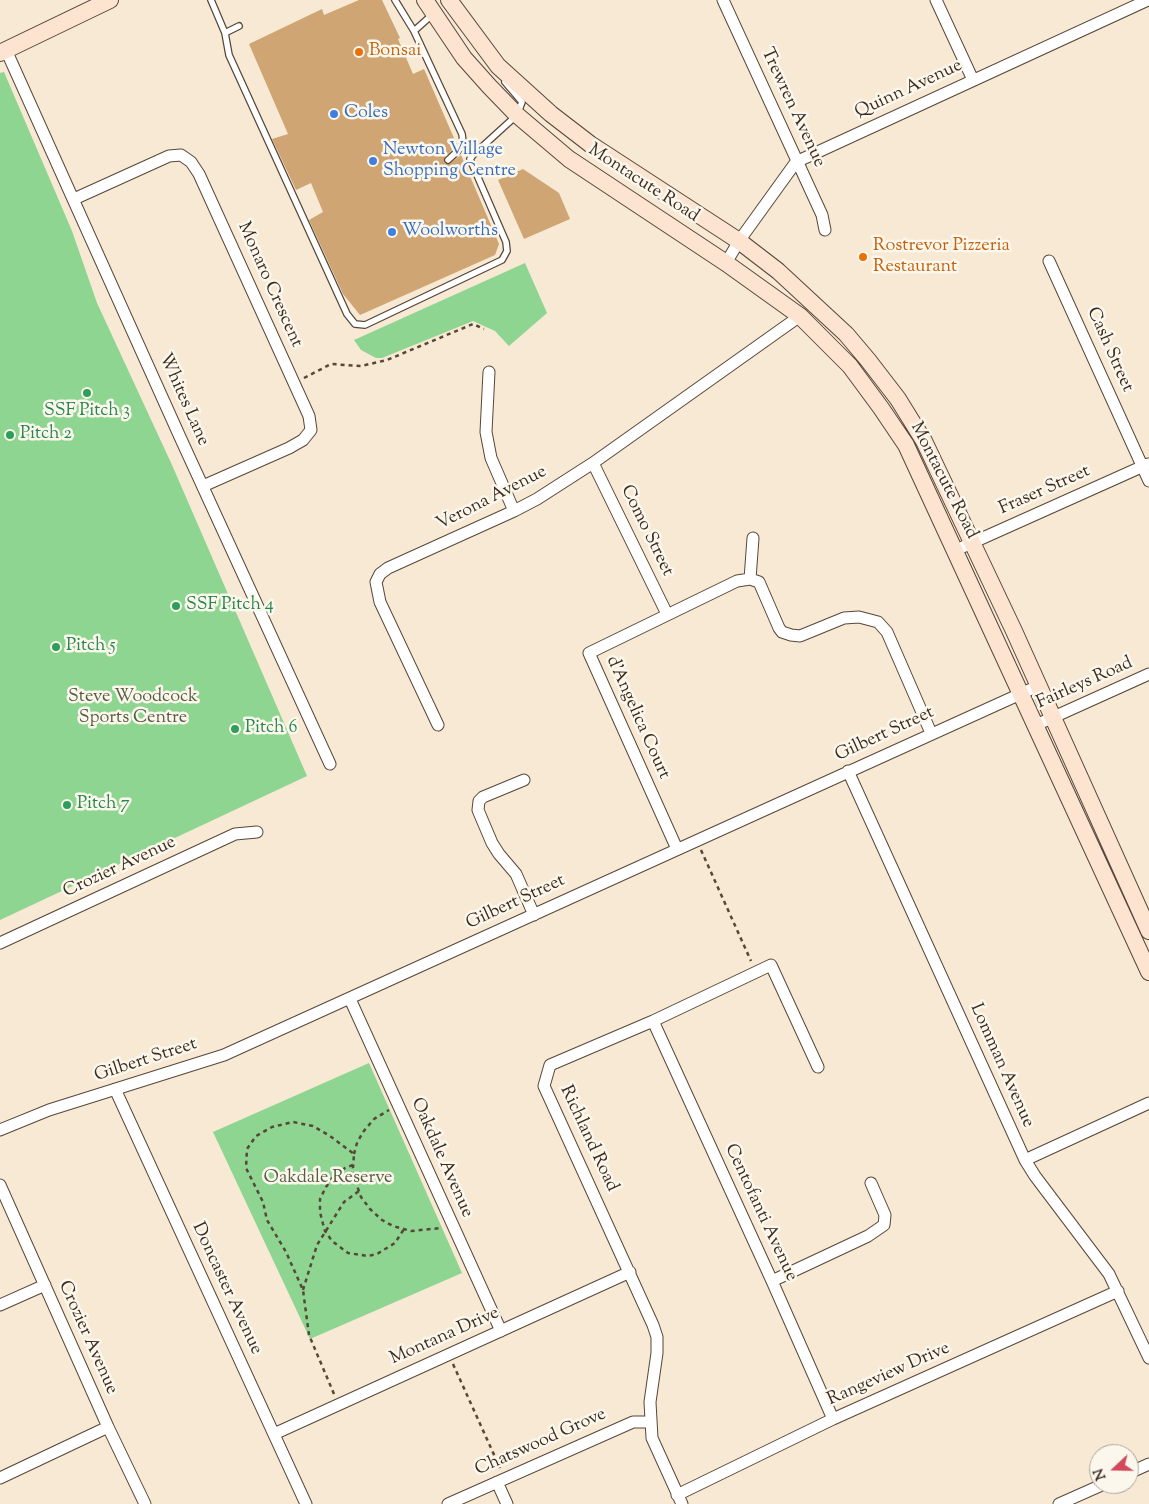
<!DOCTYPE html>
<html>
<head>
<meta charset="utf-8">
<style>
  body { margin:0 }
  #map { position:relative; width:1149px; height:1504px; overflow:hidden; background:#f7e9d3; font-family:"Sorts Mill Goudy",serif }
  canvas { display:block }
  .north { position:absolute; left:1089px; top:1444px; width:50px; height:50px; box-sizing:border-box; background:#fbf7ec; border:1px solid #aea59a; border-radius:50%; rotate:249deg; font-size:14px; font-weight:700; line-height:20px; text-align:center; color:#3b2a1e }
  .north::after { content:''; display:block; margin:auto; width:18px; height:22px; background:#d1495b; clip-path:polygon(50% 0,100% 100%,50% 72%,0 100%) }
</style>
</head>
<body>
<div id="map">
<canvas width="1149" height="1504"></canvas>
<div class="north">N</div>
</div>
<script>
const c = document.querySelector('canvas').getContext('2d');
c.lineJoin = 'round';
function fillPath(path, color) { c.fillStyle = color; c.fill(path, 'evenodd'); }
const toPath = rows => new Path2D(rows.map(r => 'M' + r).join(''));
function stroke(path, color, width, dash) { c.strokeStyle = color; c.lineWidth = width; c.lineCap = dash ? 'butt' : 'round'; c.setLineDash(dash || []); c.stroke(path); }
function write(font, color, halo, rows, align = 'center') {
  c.font = font + ' "Sorts Mill Goudy",serif'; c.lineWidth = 5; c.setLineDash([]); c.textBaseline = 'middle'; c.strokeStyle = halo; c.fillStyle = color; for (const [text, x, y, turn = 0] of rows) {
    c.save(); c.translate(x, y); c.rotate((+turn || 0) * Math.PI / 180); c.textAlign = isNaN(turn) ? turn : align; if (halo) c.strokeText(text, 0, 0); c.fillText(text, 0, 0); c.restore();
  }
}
fillPath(toPath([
  [4,72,72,231,97,303,172,465,307,776,0,920,0,73],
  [525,263,547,313,509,346,495,331,473,321,382,358,376,358,361,350,354,340],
  [369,1063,462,1273,310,1339,213,1132]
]), '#8dd590');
fillPath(toPath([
  [359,0,382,0,400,38,398,39,413,74,424,69,457,145,445,157,444,161,446,164,449,164,461,155,499,244,495,255,360,315,343,294,309,220,323,212,311,183,296,190,272,139,288,134,249,44,322,9,324,15],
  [523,169,559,193,570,219,524,239,498,180]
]), '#cfa574');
const lane = toPath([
  [211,0,225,33,239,26],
  [395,0,414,31,462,134,463,142,461,148,448,160],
  [414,31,433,14],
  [225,33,229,55,347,314,355,324,365,325,502,260,507,251,506,242,470,159,473,155,517,115,522,102,505,82]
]);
const street = toPath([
  [723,0,822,215,825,230],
  [936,0,973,80],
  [6,50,180,437,330,764],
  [74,199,169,156,181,155,191,162,199,174,309,416,311,430,303,440,289,448,203,486],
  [1049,261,1149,481],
  [726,263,739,241,796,162,1148,0],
  [489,372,486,432,491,458,514,511],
  [593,463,667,614],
  [956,550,1148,464],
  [750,579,753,538],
  [438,725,380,602,376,582,380,574,388,568,514,511,537,499,593,463,800,316],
  [1036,725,1149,674],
  [848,771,1025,1160,1035,1176,1109,1274,1149,1358],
  [524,780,483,797,479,801,478,810,492,843,499,854,516,874,534,915],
  [677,849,589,653,737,581,750,579,759,582,779,628,782,632,791,635,800,636,844,618,859,617,878,622,887,632,931,733],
  [0,943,235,834,257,832],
  [350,999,501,1331],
  [653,1021,772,1281,833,1419],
  [115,1089,306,1504],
  [0,1130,49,1110,224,1055,1038,686],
  [1025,1160,1149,1103],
  [0,1185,108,1427,145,1504],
  [772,1281,868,1236,884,1225,885,1215,871,1183],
  [0,1305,45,1285],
  [274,1434,630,1272],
  [1129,1473,1149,1464],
  [0,1478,108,1427],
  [497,1482,507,1504],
  [677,1495,833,1419,1118,1291],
  [448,1504,633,1422,650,1422],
  [682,1504,652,1438,650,1402,657,1353,657,1337,653,1325,544,1086,550,1065,653,1021,771,965,818,1067],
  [1059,1504,1104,1484]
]);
const secondary = toPath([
  [425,0,464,58,489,86,517,115,569,159,726,263,800,316,850,366,881,408,906,445,1149,972],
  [449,0,498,66,551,114,590,144,739,241,778,271,846,334,868,360,898,399,924,441,1014,631,1149,931],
  [0,53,110,0]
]);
stroke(lane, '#574739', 8);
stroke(street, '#574739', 13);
stroke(secondary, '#574739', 18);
stroke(toPath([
  [304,378,331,364,361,366,387,360,473,324,484,329],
  [701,850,751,961],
  [354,1154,357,1143,363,1132,374,1119,389,1110],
  [353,1165,345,1168,333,1177,326,1187,320,1199,320,1212,323,1224,325,1231,332,1241,348,1253,368,1256,377,1254,395,1243,404,1229],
  [303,1290,317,1245,344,1202,359,1191],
  [453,1364,500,1468],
  [334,1394,309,1335,303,1290,286,1252,267,1220,263,1202,246,1168,247,1149,256,1136,272,1127,293,1122,313,1126,330,1136,354,1154,353,1168,356,1183,361,1197,370,1209,382,1220,393,1226,411,1231,441,1228]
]), '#574739', 2.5, [4, 4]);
stroke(lane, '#fff', 5.5);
stroke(street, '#fff', 11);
stroke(secondary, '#fde4d1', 16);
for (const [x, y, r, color] of [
  [359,52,5,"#e8710a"],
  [334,114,5,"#3f7fe0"],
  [373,161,5,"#3f7fe0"],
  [392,232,5,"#3f7fe0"],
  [863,257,5,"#e8710a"],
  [87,393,5,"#2e9e5b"],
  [10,435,5,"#2e9e5b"],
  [176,606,5,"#2e9e5b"],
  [56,647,5,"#2e9e5b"],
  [235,729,5,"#2e9e5b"],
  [67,805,5,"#2e9e5b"]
]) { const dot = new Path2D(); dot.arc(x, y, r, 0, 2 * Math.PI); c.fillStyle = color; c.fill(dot); stroke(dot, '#fbf7ec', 2); }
write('18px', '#c56008', '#fbf7ec', [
  ["Bonsai",369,52],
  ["Rostrevor Pizzeria",873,247],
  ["Restaurant",873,268]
], 'left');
write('18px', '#3b2a1e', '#fbf7ec', [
  ["Quinn Avenue",909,90,-25],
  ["Trewren Avenue",792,108,65],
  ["Montacute Road",643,184,33],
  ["Monaro Crescent",269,285,66],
  ["Cash Street",1109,350,66],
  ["Whites Lane",183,400,66],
  ["Montacute Road",943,481,63],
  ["Fraser Street",1045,491,-24],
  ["Verona Avenue",492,499,-27],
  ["Como Street",646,531,64],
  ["Fairleys Road",1085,684,-24],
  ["d'Angelica Court",637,718,66],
  ["Gilbert Street",885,735,-25],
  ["Crozier Avenue",120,868,-25],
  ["Gilbert Street",516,903,-25],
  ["Gilbert Street",146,1061,-18],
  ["Lomman Avenue",1001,1066,66],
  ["Richland Road",588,1139,65],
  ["Oakdale Avenue",441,1158,66],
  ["Centofanti Avenue",760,1213,65],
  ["Doncaster Avenue",226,1289,65],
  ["Montana Drive",445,1337,-24],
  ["Crozier Avenue",87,1338,66],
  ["Rangeview Drive",889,1375,-24],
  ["Chatswood Grove",541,1443,-24]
]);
write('18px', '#366cbe', '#fbf7ec', [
  ["Coles",344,114],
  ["Newton Village",383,151],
  ["Shopping Centre",383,172],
  ["Woolworths",402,232]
], 'left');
write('18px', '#27864d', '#fbf7ec', [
  ["SSF Pitch 3",87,412,"center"],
  ["Pitch 2",20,435],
  ["SSF Pitch 4",186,606],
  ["Pitch 5",66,647],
  ["Pitch 6",245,729],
  ["Pitch 7",77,805]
], 'left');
write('18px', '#545d40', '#fbf7ec', [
  ["Steve Woodcock",133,698],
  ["Sports Centre",133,719],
  ["Oakdale Reserve",328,1179]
]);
</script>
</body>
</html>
